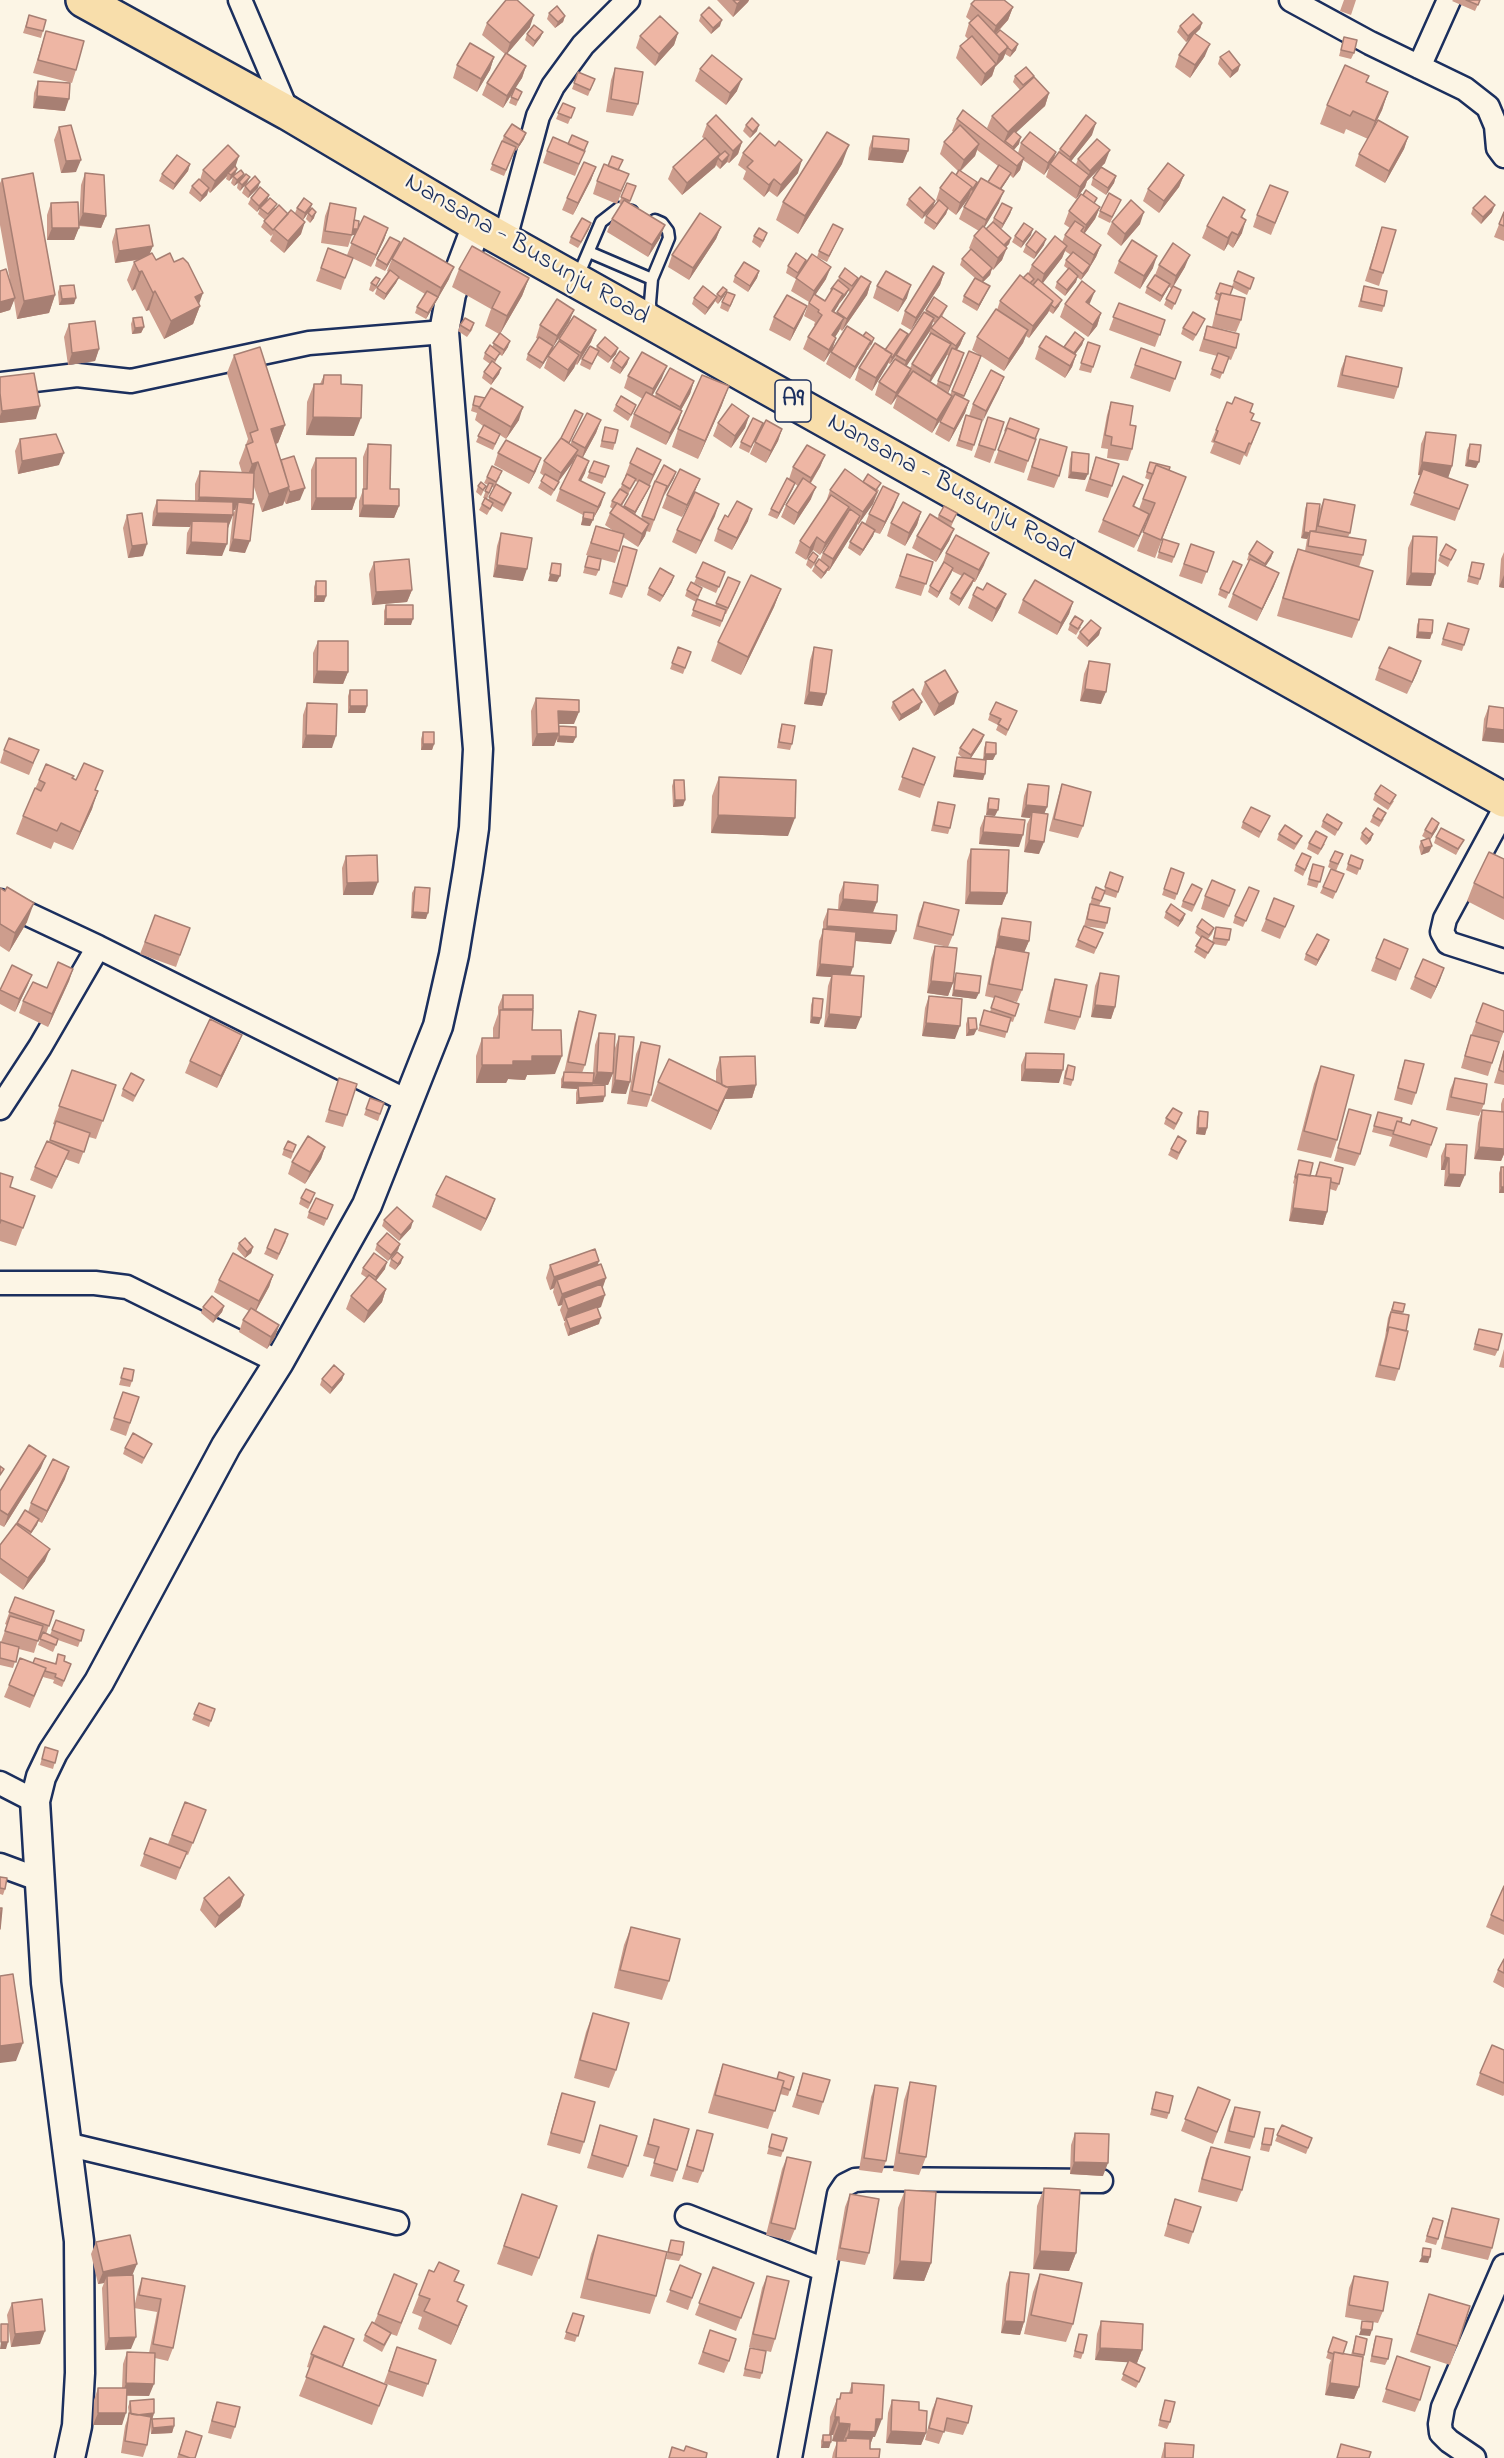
<!DOCTYPE html>
<html>
<head>
<meta charset="utf-8">
<style>
  body { margin:0 }
  canvas { display:block; background:#fcf5e5 }
</style>
</head>
<body>
<canvas width="1504" height="2458"></canvas>
<script>
const c = document.querySelector('canvas').getContext('2d');
c.lineJoin = 'round';
const toPath = rows => new Path2D(rows.map(r => 'M' + r).join(''));
function stroke(path, color, width, dash) { c.strokeStyle = color; c.lineWidth = width; c.lineCap = dash ? 'butt' : 'round'; c.setLineDash(dash || []); c.stroke(path); }
function fillPath(path, color) { c.fillStyle = color; c.fill(path, 'evenodd'); }
function write(font, color, halo, rows, align = 'center') {
  c.font = font + ' "Indie Flower",sans-serif'; c.lineWidth = 4.5; c.setLineDash([]); c.textBaseline = 'middle'; c.strokeStyle = halo; c.fillStyle = color; for (const [text, x, y, turn = 0] of rows) {
    c.save(); c.translate(x, y); c.rotate((+turn || 0) * Math.PI / 180); c.textAlign = isNaN(turn) ? turn : align; if (halo) c.strokeText(text, 0, 0); c.fillText(text, 0, 0); c.restore();
  }
}
const service = toPath([
  [589,252,652,279],
  [578,276,601,222,619,208,632,211],
  [651,317,650,303,652,279,669,238,668,231,662,223,655,220]
]);
const minor = toPath([
  [240,0,288,113],
  [1291,0,1370,43,1465,89,1488,107,1496,126,1498,148,1504,156],
  [1419,67,1449,0],
  [505,239,538,116,553,86,583,45,628,0],
  [0,384,77,375,131,381,309,343,444,332],
  [1504,810,1445,919,1442,932,1448,943,1504,961],
  [0,901,98,947,409,1102],
  [0,1108,40,1047,98,947],
  [0,1283,95,1283,127,1287,279,1362],
  [0,1783,35,1801],
  [0,1865,38,1879],
  [66,2144,397,2223],
  [687,2216,825,2270],
  [790,2458,839,2194,845,2185,855,2180,869,2179,1101,2181],
  [1474,2458,1449,2441,1441,2433,1440,2424,1443,2407,1504,2266]
]);
const tertiary = toPath([
  [70,2458,77,2426,80,2373,79,2241,46,1983,35,1801,41,1777,53,1752,99,1682,226,1446,279,1362,367,1205,438,1026,454,955,468,870,474,828,478,749,444,332,451,294,477,225]
]);
const primary = toPath([
  [83,0,288,113,477,225,1504,800]
]);
stroke(service, '#1b2f5e', 15);
stroke(minor, '#1b2f5e', 27);
stroke(tertiary, '#1b2f5e', 33);
stroke(primary, '#1b2f5e', 38);
stroke(service, '#fcf5e5', 10);
stroke(minor, '#fcf5e5', 22);
stroke(tertiary, '#fcf5e5', 28);
stroke(primary, '#f8deab', 33);
fillPath(toPath([
  [717,0,749,0,748,2,733,17],
  [1344,0,1356,0,1351,15,1340,11],
  [1453,0,1480,0,1475,11,1452,1],
  [971,4,1013,7,1008,20,996,34,1016,50,1010,57,1005,54,1003,59,995,67,992,76,981,86,956,58,960,46,968,39,965,36,969,23,971,21,966,17],
  [549,13,565,16,563,22,555,28,547,19],
  [29,15,43,31,41,38,23,33],
  [701,15,720,26,711,34,699,21],
  [487,23,530,27,507,54,526,66,522,78,515,88,522,92,516,106,509,103,514,90,503,108,482,95,487,83,505,54,482,35],
  [1202,23,1200,29,1195,34,1205,56,1190,78,1175,67,1179,55,1192,37,1186,42,1177,32,1180,26],
  [46,31,76,70,72,83,33,73],
  [543,32,540,38,533,47,525,40,527,34],
  [678,33,674,45,655,66,636,48,640,36],
  [1344,37,1354,53,1351,59,1339,56],
  [494,57,490,70,477,92,453,78,457,65],
  [1220,57,1240,65,1238,71,1230,78,1218,64],
  [615,68,638,104,633,116,606,112,611,80],
  [700,69,737,91,726,105,695,81],
  [578,72,595,79,588,96,572,89],
  [1015,76,1034,77,1049,93,1045,106,1016,132,1019,144,1014,150,1018,153,1021,143,1056,152,1053,160,1057,155,1060,149,1092,135,1071,161,1076,164,1078,159,1105,163,1101,167,1116,176,1114,183,1106,195,1091,185,1093,178,1100,168,1087,181,1085,187,1076,199,1046,177,1049,168,1044,175,1023,160,1020,170,1013,178,1010,175,1001,189,999,203,984,227,986,229,992,223,994,218,1012,208,1010,214,1001,229,1011,238,1009,244,1006,247,1002,260,993,270,992,269,990,275,983,282,987,292,977,311,962,302,964,296,975,278,960,265,962,259,971,250,969,248,974,236,979,231,959,219,964,207,969,197,956,215,948,209,946,214,934,230,924,223,926,216,938,202,936,200,940,188,956,175,958,171,940,154,944,142,954,132,952,131,957,119,993,133,987,128,992,116,1020,90,1013,82],
  [977,150,998,166,988,182,975,188,961,171,975,156],
  [38,81,65,111,33,108,34,93],
  [1367,82,1388,92,1382,110,1372,130,1408,137,1404,149,1385,183,1355,166,1359,154,1368,139,1346,129,1344,134,1320,124,1327,105],
  [563,103,575,108,568,124,556,119],
  [707,124,742,142,738,154,729,163,727,162,720,169,716,165,715,167,682,195,668,179,673,167,705,139,702,137],
  [746,125,757,131,750,138,743,131],
  [59,127,76,172,61,173,54,140],
  [504,136,524,139,516,151,515,150,504,176,490,170],
  [873,136,903,163,868,160,869,148],
  [588,142,575,176,543,163,547,151,568,144],
  [743,153,798,173,777,197,769,191,764,197,743,179,746,171,738,165],
  [190,164,188,171,173,190,159,181,162,174],
  [842,164,798,234,776,220,783,202],
  [608,166,619,170,624,186,617,204,593,194,597,181],
  [235,167,235,175,244,174,243,177,247,183,240,191,237,188,238,183,234,186,231,183,233,177,229,181,226,179,227,176,210,193,208,191,207,195,200,202,189,193,192,186,200,180,203,170],
  [596,167,591,180,573,215,562,210,567,198],
  [85,173,106,216,101,228,79,226,74,240,47,240,47,215,51,203,79,223,81,185],
  [1184,175,1179,187,1159,213,1143,201,1148,189],
  [2,179,55,295,49,313,17,319,14,300,10,310,0,313,0,271,11,286,0,225,0,183],
  [627,183,636,186,629,203,660,238,648,257,607,232,612,219,621,204,619,203],
  [245,186,258,188,248,198,242,193],
  [1288,192,1271,235,1253,227,1257,215],
  [269,195,267,200,276,209,288,214,295,213,297,208,312,204,310,210,303,220,301,234,284,253,270,241,273,234,271,236,261,227,265,220,258,214,260,208,257,212,248,204,251,198],
  [909,199,935,201,933,207,922,219,906,205],
  [1121,200,1110,223,1098,217,1100,211],
  [330,203,354,220,358,229,388,228,384,240,371,267,352,258,341,290,316,281,328,248,347,255,355,235,352,235,348,247,321,243,325,216],
  [1095,204,1100,207,1095,219,1084,234,1101,245,1096,257,1090,267,1088,271,1081,280,1077,277,1076,282,1065,296,1055,288,1057,282,1068,269,1064,266,1066,260,1071,255,1065,251,1062,258,1042,283,1059,306,1053,314,1049,311,1029,338,1026,336,1023,343,1004,371,981,356,963,398,969,401,965,413,949,442,935,434,943,416,932,433,893,408,897,397,891,405,875,395,879,382,894,360,896,356,890,364,888,363,872,391,855,380,859,368,885,350,907,338,925,313,926,310,947,306,942,317,965,333,960,345,957,350,964,353,948,393,950,395,969,351,981,356,972,350,977,337,997,310,1000,301,1023,278,1028,274,1032,265,1062,242,1065,235,1070,228,1064,224,1069,211],
  [933,322,935,323,931,328,928,338,912,364,910,368,906,366,930,331],
  [947,355,949,356,936,386,930,382],
  [1473,208,1492,212,1481,224,1471,214],
  [1245,210,1242,218,1242,233,1233,248,1228,244,1224,251,1202,238,1207,226],
  [1504,212,1504,241,1494,237],
  [308,213,314,218,310,223,306,219],
  [1112,222,1140,224,1121,246,1107,234],
  [721,227,716,239,689,280,668,267,672,255],
  [1382,227,1383,273,1379,286,1365,281],
  [116,229,150,254,156,260,174,262,200,306,193,324,164,339,149,310,146,311,135,289,132,291,127,280,134,262,138,260,115,263,112,242],
  [589,229,578,248,569,243,571,237],
  [840,235,827,262,817,257,819,251],
  [1031,235,1021,248,1012,242,1015,236],
  [754,236,765,239,760,248,752,242],
  [400,242,398,248,385,271,375,266,377,259],
  [1026,245,1044,245,1034,259,1023,252],
  [392,259,449,279,426,319,415,313,417,307,425,294,398,278,396,283,384,300,375,294,377,288,388,272,387,271],
  [1119,261,1153,268,1140,289,1114,273],
  [1159,265,1185,267,1173,286,1181,290,1172,310,1164,305,1171,288,1169,287,1160,302,1145,293,1147,287,1155,275],
  [788,266,804,266,826,279,815,295,825,301,829,296,831,289,838,280,839,277,858,278,871,282,867,295,842,331,840,329,835,337,836,338,832,350,824,362,803,349,808,337,815,325,814,325,815,322,804,316,809,302,791,291,796,279,786,273],
  [848,291,850,292,836,314,834,312,839,304,846,295],
  [459,269,529,278,522,296,500,334,508,347,502,356,499,354,495,363,501,368,499,374,491,385,482,378,484,372,490,364,483,359,485,353,492,347,499,334,485,326,491,309,452,287],
  [759,271,757,278,748,292,733,282,735,276],
  [944,273,940,285,911,330,901,324,905,311],
  [1254,278,1247,295,1233,288,1230,295,1241,320,1236,332,1212,327,1218,301,1214,299,1220,283,1232,286,1234,281],
  [371,283,378,286,373,292,369,290],
  [60,286,74,304,59,305,58,292],
  [877,286,907,298,898,312,873,298],
  [1364,286,1384,306,1382,312,1358,307],
  [727,290,724,296,718,304,715,301,705,315,692,304,694,298,716,296,717,294],
  [733,301,728,312,720,308,722,302],
  [1090,303,1089,304,1101,313,1097,326,1088,337,1060,317,1065,304],
  [1119,303,1165,320,1155,347,1109,330],
  [807,306,802,318,790,341,769,330,774,317],
  [574,310,569,322,553,347,550,353,558,343,559,339,596,330,591,342,577,365,576,364,574,368,564,382,544,368,548,357,540,369,526,360,528,354,538,339,536,338,540,325],
  [133,318,144,327,141,333,132,334,131,324],
  [474,323,472,330,467,337,458,331,460,325],
  [69,324,99,349,95,361,68,365,64,337],
  [1202,325,1193,341,1181,334,1183,328],
  [1207,326,1236,348,1231,360,1228,359,1220,379,1210,375,1217,356,1199,351],
  [863,336,874,338,872,344,868,350,867,350,850,379,826,364,831,352],
  [1084,339,1082,345,1075,354,1076,355,1072,367,1065,378,1035,359,1039,347,1064,347],
  [1088,342,1100,346,1091,373,1079,370],
  [597,346,616,354,608,363,597,355,590,370,580,365,582,359,596,349],
  [1141,348,1181,362,1170,392,1130,378],
  [234,355,285,425,278,443,275,444,281,460,300,500,286,504,284,501,283,505,262,512,254,487,253,499,252,504,245,553,229,551,233,514,235,510,233,510,228,528,222,556,186,554,187,533,190,527,152,526,153,512,157,500,195,501,195,484,200,471,242,473,239,463,248,439,227,373],
  [1346,356,1398,387,1394,399,1337,387,1341,369],
  [629,358,627,364,620,374,610,368,613,361],
  [324,375,341,384,354,436,306,435,307,402,314,384,320,384],
  [628,376,662,378,652,395,655,396,656,393,694,381,690,394,681,410,682,411,678,423,666,445,630,427,634,414,643,399,624,388],
  [0,377,36,419,0,423],
  [1004,377,999,389,981,423,972,451,956,446,966,415,969,416,973,404],
  [475,396,519,420,506,439,500,435,493,450,476,442,483,426,475,420,477,413,471,411],
  [1111,402,1130,425,1132,449,1128,461,1107,458,1108,449,1101,448,1107,415],
  [1232,404,1253,404,1250,412,1251,420,1260,423,1247,457,1244,455,1240,465,1210,453,1214,443,1211,442,1216,430],
  [616,405,636,405,634,411,628,421,613,411],
  [722,405,698,459,672,447,678,429],
  [583,414,569,444,570,444,572,441,601,420,596,433,583,457,585,473,581,481,601,505,593,519,590,526,581,525,583,515,556,501,560,489,576,458,575,457,573,462,558,482,556,488,551,496,538,488,544,476,540,473,544,461,561,438],
  [749,416,745,428,731,448,713,436,718,423],
  [988,417,995,450,990,463,974,457],
  [1010,418,1035,439,1024,473,994,463],
  [763,423,749,453,739,448,741,442],
  [605,427,615,443,613,450,600,447],
  [782,429,778,441,766,463,750,454,755,442],
  [1426,432,1452,466,1448,478,1468,485,1455,521,1410,505,1421,475,1418,475,1421,444],
  [20,439,59,465,18,474,15,451],
  [1040,439,1059,476,1054,488,1027,480],
  [368,444,399,506,394,518,359,517,359,501,363,490,363,457],
  [1470,444,1476,468,1465,466,1467,450],
  [1072,452,1085,480,1068,478,1070,459],
  [498,453,536,471,529,484,494,465],
  [825,455,820,467,811,483,811,499,794,525,781,517,786,505,798,486,795,484,777,519,768,515,771,509,789,479,793,467],
  [1096,457,1112,486,1108,498,1085,491],
  [316,458,356,498,352,510,311,510,311,470],
  [661,460,647,492,635,514,641,519,654,484,674,478,663,496,650,532,646,531,645,536,638,547,623,537,615,563,586,555,596,526,615,532,605,525,610,513,613,509,610,507,612,501,620,489,626,476,625,476,630,463],
  [635,481,638,482,624,507,622,506],
  [594,461,609,466,602,484,587,478],
  [1150,462,1186,477,1155,558,1137,551,1148,521,1146,521,1134,548,1098,532,1103,520,1143,485,1134,507,1139,509,1150,480,1145,478],
  [487,477,500,477,496,484,511,493,509,499,502,512,492,506,487,515,479,510,485,498,483,498,488,485,484,483],
  [492,487,494,488,488,500,487,499],
  [700,479,695,491,682,517,662,508,667,495],
  [863,482,879,490,873,504,858,525,857,524,856,528,829,571,827,571,826,573,821,579,812,571,815,565,820,560,823,553,836,532,820,555,813,550,806,560,795,553,800,541,826,502,830,490],
  [478,486,486,486,481,496,476,492],
  [1324,499,1350,533,1348,537,1363,555,1359,567,1359,620,1352,638,1277,616,1291,567,1298,549,1305,551,1307,539,1301,538,1305,509,1307,503,1318,520,1319,511],
  [894,507,880,534,874,532,873,536,860,556,848,548,850,542,865,524,869,514],
  [921,512,917,525,905,546,887,536,891,523],
  [957,513,951,527,954,529,949,541,936,562,912,548,917,536,937,519,939,515],
  [127,515,143,556,128,558,123,528],
  [715,516,696,554,672,542,677,530],
  [728,517,748,521,732,550,714,541,718,529],
  [501,533,523,581,493,577,497,546],
  [1413,536,1435,574,1431,586,1406,585,1408,548],
  [1163,539,1179,544,1172,563,1157,558],
  [1191,544,1214,552,1202,584,1179,576],
  [623,546,627,586,622,598,609,594],
  [1456,550,1448,567,1438,561,1440,555],
  [1273,552,1271,558,1265,567,1274,586,1257,621,1228,607,1233,594,1249,561,1247,560,1249,554],
  [1504,552,1504,588,1499,587,1501,559],
  [946,553,984,565,975,582,973,582,959,606,949,599,951,593,962,576,952,571,937,598,928,592,930,586,942,565],
  [907,554,933,562,921,596,895,588],
  [588,556,599,570,596,576,583,573],
  [818,556,816,562,811,569,806,565,808,559],
  [374,562,412,590,407,602,372,605,369,574],
  [703,562,725,572,716,593,694,583],
  [1472,562,1480,579,1478,585,1467,582],
  [1239,571,1226,599,1218,595,1220,589],
  [728,577,738,588,726,614,725,614,720,627,691,616,697,601,696,602,685,596,687,590,700,594,698,599,715,606],
  [316,581,326,596,324,602,314,602,314,587],
  [672,582,660,602,647,595,649,588],
  [781,589,774,607,741,675,711,661,718,642],
  [973,595,1001,606,992,622,968,608],
  [1023,600,1073,602,1069,614,1057,635,1018,613],
  [386,605,411,625,384,625,384,611],
  [1419,619,1432,633,1430,639,1416,638,1417,625],
  [1448,623,1464,645,1462,651,1441,645],
  [1070,624,1081,627,1076,635,1068,630],
  [1101,628,1099,635,1087,647,1077,638,1080,632],
  [318,641,348,672,343,684,313,683,313,653],
  [678,647,691,652,683,674,670,669],
  [814,647,826,694,822,706,804,704,810,660],
  [1089,661,1101,704,1080,701,1084,674],
  [1421,661,1407,694,1375,680,1379,668],
  [925,682,954,704,934,716,921,694],
  [350,690,367,706,365,713,348,713,348,696],
  [536,698,574,724,559,724,559,728,576,737,573,743,557,742,557,739,554,746,532,746,531,711],
  [893,702,919,709,899,721,891,708],
  [307,703,332,748,302,748,303,715],
  [1489,706,1504,708,1482,741,1484,719],
  [990,714,1014,717,1006,736,996,730,998,725,988,720],
  [782,724,792,744,790,750,777,748,780,730],
  [423,732,434,744,432,750,421,750,421,739],
  [982,741,971,758,983,760,984,748,986,742,993,760,984,760,983,780,953,777,955,763,957,757,963,758,958,754,960,748],
  [913,748,935,757,920,798,898,790],
  [4,750,34,763,29,775,0,763],
  [719,777,788,836,711,833,712,796],
  [73,779,96,790,92,809,73,850,54,842,51,849,16,834,23,816,39,780],
  [674,780,685,800,683,806,673,807,672,786],
  [1028,784,1047,807,1044,814,1039,854,1024,852,1027,824,1030,818,1021,817,1024,796],
  [1062,784,1083,826,1078,838,1049,831,1058,797],
  [1375,794,1394,801,1388,810,1373,800],
  [989,798,995,816,986,815,987,804],
  [938,802,950,828,948,834,931,831,936,808],
  [985,816,1019,847,979,844,980,828],
  [1373,816,1384,819,1379,827,1370,822],
  [1323,821,1342,823,1335,836,1321,827],
  [1243,822,1267,822,1259,838,1241,828],
  [1439,823,1437,829,1430,840,1432,846,1429,852,1421,855,1419,847,1421,841,1427,839,1422,836,1425,830],
  [1362,833,1371,840,1366,845,1360,839],
  [1279,834,1302,836,1299,842,1294,850,1277,840],
  [1436,837,1464,840,1456,855,1434,843],
  [1309,843,1325,844,1318,855,1307,849],
  [971,849,1007,893,1002,905,965,904,967,861],
  [1343,854,1336,871,1328,867,1330,861],
  [1351,855,1363,860,1357,875,1346,870],
  [346,856,373,895,343,895,342,868],
  [1504,859,1504,920,1467,901,1474,883],
  [1309,863,1303,876,1294,871,1296,865],
  [1313,864,1324,867,1317,888,1307,885],
  [1171,868,1184,873,1175,900,1162,895],
  [1110,872,1123,877,1116,898,1104,894,1099,906,1107,923,1105,929,1084,926,1088,910,1092,898,1104,891],
  [1344,874,1333,899,1320,893,1323,887],
  [844,882,877,902,873,913,891,944,855,941,850,975,856,1029,824,1027,828,986,831,977,816,976,819,941,823,931,823,922,828,909,838,910,839,895],
  [415,887,426,919,411,918,412,893],
  [0,888,27,922,9,952,0,946],
  [1259,891,1243,927,1233,923,1235,916],
  [1200,895,1192,912,1181,907,1183,901],
  [1205,896,1231,902,1224,918,1201,909],
  [924,902,953,935,948,947,913,939,919,914],
  [1294,906,1280,939,1261,931,1266,919],
  [1166,912,1185,914,1183,920,1178,927,1164,918],
  [155,915,190,928,176,967,140,954],
  [1002,918,1029,941,1024,952,1022,990,1017,1002,1012,1001,1019,1004,1013,1022,1010,1021,1005,1038,978,1031,984,1010,990,1012,994,998,985,996,992,959,996,949,995,949,998,930],
  [1084,926,1103,933,1094,954,1075,947],
  [1197,927,1214,928,1212,934,1208,939,1212,942,1216,927,1229,940,1226,946,1213,944,1205,959,1194,952,1201,938,1195,933],
  [935,946,953,983,948,996,927,993,931,958],
  [1327,946,1316,966,1304,960,1306,954],
  [1408,949,1396,981,1371,971,1376,958],
  [73,969,69,981,48,1027,19,1013,23,1001,47,988],
  [956,973,976,999,952,996,954,979],
  [1100,973,1115,1007,1111,1019,1091,1017,1095,986],
  [32,975,27,987,15,1012,0,1004,0,989],
  [1415,977,1440,980,1431,999,1410,989],
  [1055,979,1080,1017,1075,1030,1044,1023,1051,991],
  [503,995,533,1009,532,1030,555,1074,527,1075,525,1080,508,1079,506,1083,476,1083,476,1056,482,1038,493,1038,493,1028,498,1014,498,1007],
  [929,996,955,1039,922,1036,925,1008],
  [813,998,821,1018,819,1024,810,1023,811,1005],
  [1483,1003,1504,1031,1499,1044,1498,1044,1488,1076,1461,1068,1467,1047],
  [579,1011,585,1065,582,1073,593,1073,595,1045,599,1033,613,1073,608,1085,605,1085,603,1102,576,1104,576,1093,577,1089,561,1088,561,1079,564,1073,575,1023],
  [968,1018,974,1035,966,1036,966,1024],
  [242,1035,237,1047,217,1088,185,1073,190,1061],
  [619,1036,626,1094,611,1093,615,1048],
  [641,1042,651,1095,647,1107,627,1104,636,1054],
  [1504,1050,1504,1085,1494,1083],
  [1026,1053,1059,1083,1021,1081,1021,1065],
  [720,1057,756,1085,752,1098,725,1099,711,1130,651,1101,658,1082,716,1082,716,1070],
  [1405,1060,1416,1093,1412,1105,1394,1100,1401,1072],
  [1068,1065,1073,1080,1071,1086,1063,1084,1065,1071],
  [1321,1066,1337,1140,1331,1158,1297,1150,1314,1084],
  [72,1070,116,1085,96,1139,89,1137,79,1164,65,1159,52,1189,30,1180,35,1167,49,1142,55,1125,53,1124],
  [339,1078,347,1115,343,1127,325,1122],
  [1455,1078,1484,1104,1479,1116,1446,1110,1450,1090],
  [144,1080,133,1102,121,1096,123,1089],
  [370,1098,384,1103,378,1121,364,1115],
  [1503,1098,1504,1098,1504,1154,1501,1161,1474,1159,1478,1123,1482,1110,1501,1112,1501,1104],
  [1349,1109,1360,1154,1355,1166,1334,1161],
  [1199,1111,1207,1128,1205,1135,1196,1134,1197,1117],
  [1378,1112,1410,1125,1431,1145,1427,1158,1389,1146,1392,1137,1372,1132],
  [1166,1118,1180,1119,1174,1130,1164,1124],
  [1186,1141,1177,1160,1168,1155,1171,1149],
  [1446,1144,1460,1187,1444,1186,1445,1170,1441,1170,1441,1156],
  [296,1145,291,1159,282,1155,284,1149],
  [325,1147,321,1159,305,1184,288,1174,292,1162],
  [1299,1160,1310,1176,1315,1176,1320,1162,1339,1184,1336,1191,1330,1189,1327,1212,1323,1225,1289,1221,1294,1184,1293,1183],
  [1501,1167,1504,1193,1499,1193,1499,1173],
  [0,1173,10,1187,35,1196,16,1246,0,1241],
  [436,1195,491,1211,481,1231,432,1207],
  [301,1198,313,1199,308,1209,299,1204],
  [333,1205,324,1226,307,1218,309,1212],
  [384,1220,411,1228,399,1241,382,1226],
  [286,1241,277,1260,264,1254,267,1248],
  [239,1243,253,1247,251,1253,245,1258,237,1249],
  [377,1244,400,1244,398,1250,388,1261,375,1250],
  [391,1259,401,1263,395,1270,389,1266],
  [550,1265,598,1265,606,1278,602,1287,601,1307,598,1308,599,1324,568,1336,564,1324,565,1321,564,1321,560,1310,562,1305,558,1306,553,1292,554,1288,550,1290,546,1278],
  [363,1268,385,1269,376,1281,386,1289,382,1302,364,1323,346,1309,351,1296,367,1278,361,1274],
  [273,1275,269,1287,256,1311,279,1325,275,1337,267,1349,239,1332,243,1320,249,1311,214,1292,219,1280],
  [1394,1302,1405,1304,1402,1314,1399,1369,1395,1381,1375,1377,1385,1337,1388,1318],
  [224,1306,222,1312,213,1323,201,1313,203,1307],
  [1479,1329,1498,1350,1495,1356,1473,1350],
  [1504,1349,1504,1368,1499,1367],
  [124,1368,132,1381,130,1387,119,1385],
  [344,1374,342,1380,330,1394,320,1385,322,1379],
  [123,1392,139,1397,126,1436,110,1430],
  [152,1444,142,1464,123,1454,125,1448],
  [41,1468,4,1527,0,1525,0,1491],
  [65,1479,42,1523,38,1521,30,1534,45,1561,23,1590,0,1573,0,1545,17,1523,28,1512,31,1503],
  [15,1597,54,1611,46,1634,50,1635,56,1620,84,1630,78,1647,58,1640,53,1652,38,1645,41,1637,39,1637,34,1653,19,1649,13,1668,0,1665,0,1642,1,1642,7,1625,5,1624],
  [58,1654,64,1661,71,1664,62,1687,53,1683,54,1680,43,1677,30,1708,4,1697,9,1685,33,1663,55,1664],
  [199,1703,215,1709,209,1727,192,1720],
  [45,1747,58,1751,53,1769,40,1765],
  [185,1802,206,1810,188,1855,186,1854,176,1880,140,1866,150,1838,168,1844],
  [0,1877,5,1889,3,1895,0,1894],
  [1504,1886,1504,1935,1486,1927,1491,1915],
  [244,1895,240,1907,215,1928,200,1910,204,1898],
  [631,1927,669,1981,662,2000,614,1988,624,1945],
  [1504,1959,1504,1988,1493,1982,1498,1970],
  [593,2013,616,2070,609,2088,574,2078,586,2032],
  [1504,2050,1504,2095,1503,2096,1476,2085,1480,2073],
  [723,2064,777,2079,779,2072,790,2090,788,2096,780,2094,768,2129,708,2113,717,2082],
  [803,2073,823,2102,819,2115,792,2107],
  [910,2082,926,2157,919,2175,893,2171,904,2100],
  [875,2085,886,2161,882,2173,859,2170,871,2097],
  [1198,2087,1230,2100,1213,2144,1181,2131],
  [1156,2092,1169,2113,1167,2119,1150,2115],
  [562,2093,584,2142,580,2154,547,2145,558,2105],
  [1235,2107,1254,2137,1250,2149,1224,2143,1230,2119],
  [654,2119,677,2170,673,2182,650,2176,655,2159,643,2156],
  [600,2125,628,2166,623,2178,587,2168],
  [1282,2125,1312,2138,1306,2154,1275,2141],
  [1265,2128,1271,2145,1269,2152,1260,2150],
  [697,2130,703,2171,698,2183,682,2179],
  [1075,2133,1103,2176,1070,2174,1071,2145],
  [772,2134,783,2151,781,2157,767,2154],
  [1211,2147,1242,2190,1237,2202,1198,2192,1206,2159],
  [787,2157,795,2229,790,2241,766,2235,782,2169],
  [1044,2188,1076,2253,1069,2271,1033,2269,1037,2206],
  [905,2190,931,2263,924,2281,893,2279,898,2208],
  [522,2194,539,2258,532,2276,497,2264],
  [850,2194,869,2253,865,2265,836,2260,845,2207],
  [1175,2199,1193,2232,1189,2244,1164,2236],
  [1452,2208,1492,2248,1488,2260,1441,2249,1448,2221],
  [1430,2224,1438,2239,1436,2245,1425,2242],
  [598,2235,656,2296,650,2314,580,2298,591,2254],
  [671,2240,682,2255,679,2261,666,2259],
  [96,2242,133,2276,131,2349,105,2350,102,2288,104,2283,98,2284,91,2254],
  [680,2265,701,2274,688,2310,666,2302],
  [713,2267,754,2283,736,2331,695,2315],
  [459,2271,455,2281,464,2285,458,2301,467,2306,460,2324,451,2345,418,2329,422,2317,412,2313,419,2295,434,2272],
  [1010,2272,1024,2322,1020,2335,1001,2333,1006,2284],
  [1040,2274,1073,2324,1066,2342,1024,2334,1033,2292],
  [767,2276,775,2339,771,2352,749,2347,762,2288],
  [1354,2276,1383,2311,1378,2323,1345,2317,1349,2288],
  [142,2278,185,2286,173,2348,168,2361,155,2358,149,2396,127,2396,122,2425,93,2425,94,2400,98,2388,122,2388,123,2364,127,2352,149,2353,157,2312,134,2308,138,2290],
  [417,2284,397,2336,391,2334,382,2352,363,2341,365,2335,374,2323,378,2314],
  [1429,2294,1457,2346,1450,2365,1410,2352],
  [12,2303,40,2344,11,2347,7,2315],
  [573,2313,584,2316,575,2342,564,2339],
  [1101,2321,1142,2350,1137,2363,1134,2362,1143,2374,1136,2388,1121,2380,1129,2362,1095,2360,1097,2334],
  [710,2330,729,2361,724,2373,698,2364],
  [1079,2334,1083,2353,1081,2359,1073,2357],
  [1356,2336,1364,2355,1359,2387,1354,2399,1325,2395,1329,2365,1331,2360,1326,2358,1333,2337,1343,2354,1351,2355],
  [1376,2336,1388,2359,1385,2365,1370,2362,1374,2342],
  [354,2339,343,2367,387,2385,372,2425,299,2396,310,2368,307,2367,311,2354],
  [397,2347,436,2360,423,2397,384,2383],
  [750,2348,762,2373,760,2379,743,2376],
  [1397,2356,1420,2400,1415,2412,1382,2402],
  [852,2383,875,2437,873,2437,870,2445,870,2449,879,2458,832,2458,833,2453,837,2442,832,2441,833,2435,831,2435,829,2448,821,2448,821,2441,823,2435,829,2435,830,2417,837,2399,839,2399,841,2393,849,2393],
  [937,2398,968,2423,963,2435,944,2431,939,2444,925,2440,932,2410],
  [892,2400,919,2410,926,2433,921,2445,886,2443,888,2413],
  [1165,2400,1170,2422,1167,2429,1158,2426],
  [130,2401,154,2413,152,2420,151,2420,147,2445,143,2457,121,2453,125,2426,129,2414,128,2407],
  [217,2402,235,2427,231,2439,208,2433,213,2414],
  [152,2419,174,2426,172,2433,151,2434,150,2425],
  [186,2431,195,2458,177,2458],
  [1165,2443,1193,2458,1161,2458]
]), '#cd9d8d');
fillPath(toPath([
  [742,0,749,0,748,2,733,17,737,4],
  [1013,7,1008,20,991,38,996,26],
  [534,15,530,27,506,55,510,43],
  [565,16,563,22,555,28,558,22],
  [722,20,720,26,711,34,713,28],
  [1202,23,1200,29,1186,42,1188,36],
  [543,32,540,38,533,47,535,41],
  [678,33,674,45,655,66,659,54],
  [1018,44,1016,50,1010,57,1012,51],
  [1210,44,1205,56,1190,78,1195,65],
  [1008,47,1003,59,995,67,992,76,981,86,985,74,996,64,999,55],
  [494,57,490,70,477,92,481,79],
  [1240,65,1238,71,1230,78,1232,71],
  [526,66,522,78,503,108,507,96],
  [742,79,737,91,726,105,730,93],
  [1388,92,1382,110,1368,139,1375,121],
  [1049,93,1045,106,1006,142,1005,141,1003,144,1008,132],
  [37,96,69,99,65,111,33,108],
  [1096,123,1092,135,1065,169,1070,157],
  [759,125,757,131,750,138,753,132],
  [526,133,524,139,516,151,519,145],
  [1021,137,1019,144,1010,154,1013,147],
  [1408,137,1404,149,1385,183,1389,171],
  [742,142,738,154,729,163,733,151],
  [979,144,975,156,959,172,964,160],
  [849,145,842,164,798,234,805,216],
  [872,148,908,151,903,163,868,160],
  [1110,150,1105,163,1087,181,1085,187,1076,199,1080,187,1088,177,1090,171],
  [1056,152,1052,164,1050,164,1049,168,1044,175,1048,163],
  [720,154,715,167,682,195,687,183],
  [729,155,727,162,720,169,722,162],
  [239,156,235,168,228,173,227,176,210,193,215,181],
  [1024,158,1020,170,1013,178,1017,166],
  [81,160,76,172,61,173,66,161],
  [802,160,798,173,777,197,781,185],
  [190,164,188,171,173,190,175,184],
  [596,167,591,180,573,215,578,203],
  [237,169,235,175,229,181,231,175],
  [1011,173,1008,179,996,197,999,191],
  [244,174,242,180,234,186,237,180],
  [1184,175,1179,187,1159,213,1164,201],
  [1116,176,1114,183,1106,195,1108,188],
  [250,177,247,183,240,191,242,185],
  [774,179,769,191,764,197,769,185],
  [260,182,258,188,248,198,250,192],
  [972,187,968,199,956,215,960,203],
  [209,188,207,195,200,202,202,196],
  [1004,191,999,203,982,232,986,220],
  [269,195,267,201,257,212,259,206],
  [935,201,933,207,922,219,924,213],
  [312,204,310,210,303,220,305,213],
  [1495,205,1492,212,1481,224,1483,217],
  [1100,207,1095,219,1082,237,1086,225],
  [948,208,946,214,934,230,937,224],
  [1012,208,1010,214,1001,230,1003,224],
  [316,212,314,218,310,223,312,217],
  [1144,212,1140,224,1121,246,1125,234],
  [83,213,106,216,101,228,78,225],
  [1246,220,1242,233,1233,248,1238,235],
  [305,222,301,234,284,253,288,241],
  [591,223,589,229,578,248,581,242],
  [665,225,660,238,648,257,652,245],
  [721,227,716,239,689,280,693,268],
  [52,228,79,228,74,240,47,240],
  [388,228,384,240,371,267,376,255],
  [353,229,358,229,356,235,351,235],
  [1033,229,1031,235,1021,248,1023,242],
  [1232,232,1228,244,1224,251,1228,238],
  [1011,238,1009,244,1000,253,1002,247],
  [1046,239,1044,245,1034,259,1036,253],
  [400,242,398,248,385,271,387,265],
  [1101,245,1096,257,1090,267,1088,271,1081,280,1083,274,1090,265,1094,255],
  [153,246,148,258,115,263,119,251],
  [1067,246,1062,258,1040,287,1044,274],
  [1007,248,1002,260,993,270,998,258],
  [1190,255,1185,267,1172,289,1176,276],
  [1157,256,1153,268,1140,289,1144,276],
  [454,267,449,279,426,319,428,313,437,298,441,288],
  [831,267,826,279,810,303,814,291],
  [992,268,990,275,981,284,983,278],
  [142,271,135,289,132,291,139,272],
  [759,271,757,278,748,292,750,286],
  [944,273,940,285,911,330,916,318],
  [1078,276,1076,282,1065,296,1067,290],
  [399,277,396,283,384,300,386,294],
  [529,278,522,296,500,334,507,316],
  [871,282,867,295,842,331,847,319],
  [1170,284,1167,290,1160,302,1162,296],
  [911,285,907,298,898,312,903,300],
  [990,286,987,292,977,311,979,305],
  [849,289,846,295,839,304,842,298],
  [727,290,724,296,718,304,721,297],
  [155,291,149,310,146,311,153,293],
  [1095,291,1090,303,1082,314,1086,302],
  [203,293,198,307,200,306,193,324,164,339,171,321,195,297],
  [843,294,838,306,827,323,832,311],
  [55,295,49,313,17,319,24,301],
  [717,297,714,303,705,315,708,308],
  [15,298,10,310,0,313,0,302],
  [76,298,74,304,59,305,62,299],
  [1062,300,1059,306,1053,314,1055,308],
  [1053,301,1048,313,1029,338,1033,326],
  [807,306,802,318,790,341,794,329],
  [574,310,569,322,553,347,551,352,540,369,543,363,553,347,557,336],
  [1101,313,1097,326,1088,337,1093,325],
  [844,318,839,331,828,348,832,335],
  [934,318,930,331,902,373,906,361],
  [144,327,141,333,132,334,135,328],
  [596,330,591,342,577,365,581,353],
  [1028,330,1023,343,1004,371,1009,359],
  [965,333,960,345,951,358,956,346],
  [908,334,906,340,890,364,892,358],
  [836,338,832,350,824,362,829,350],
  [1084,339,1082,345,1071,360,1073,354],
  [510,341,508,347,502,356,504,350],
  [871,341,866,353,850,379,855,367],
  [951,344,946,357,927,388,931,376],
  [618,348,616,354,608,363,611,357],
  [99,349,95,361,68,365,72,353],
  [964,353,960,366,946,398,950,386],
  [892,354,887,366,872,391,876,378],
  [579,355,574,368,564,382,568,370],
  [1076,355,1072,367,1065,378,1070,366],
  [981,356,977,368,959,408,964,396],
  [629,358,627,364,620,374,622,368],
  [667,366,662,378,649,402,653,389],
  [501,368,499,374,491,385,493,379],
  [911,369,907,382,891,405,896,393],
  [1004,377,999,389,982,423,986,411],
  [694,381,690,394,676,419,680,407],
  [729,386,722,405,698,459,705,441],
  [952,396,948,408,932,433,937,420],
  [969,401,965,413,949,442,954,429],
  [40,406,36,419,0,423,0,416,2,411],
  [523,407,519,420,506,439,511,427],
  [682,411,678,423,666,445,670,433],
  [749,416,745,428,731,448,735,436],
  [313,417,361,418,354,436,306,435],
  [601,420,596,433,581,461,585,448],
  [285,425,278,443,264,448,271,429],
  [782,429,778,441,766,463,771,451],
  [578,450,573,462,556,485,561,473],
  [64,453,59,465,18,474,22,461],
  [825,455,820,467,806,490,811,478],
  [541,458,536,471,529,484,534,472],
  [661,460,656,472,648,487,653,475],
  [1468,460,1479,462,1476,468,1465,466],
  [589,461,585,473,575,492,579,480],
  [258,462,252,480,245,482,252,464],
  [1422,462,1452,466,1448,478,1418,475],
  [676,472,674,478,664,496,666,490],
  [1071,472,1088,474,1085,480,1068,478],
  [700,479,695,491,682,517,687,505],
  [795,483,793,489,777,519,779,513],
  [650,486,647,492,633,518,635,512],
  [289,487,283,505,262,512,269,494],
  [816,487,811,499,794,525,798,513],
  [305,488,300,500,286,504,290,492],
  [877,492,873,504,858,525,863,512],
  [605,493,601,505,593,519,598,507],
  [899,494,894,507,880,534,885,522],
  [199,497,253,499,249,511,238,502,235,510,195,509],
  [316,498,356,498,352,510,311,510],
  [719,504,715,516,696,554,701,541],
  [363,505,399,506,394,518,359,517],
  [849,507,844,519,820,555,825,543],
  [752,509,748,521,732,550,737,538],
  [921,512,917,525,905,546,909,533],
  [157,513,233,515,228,528,191,527,192,521,190,527,152,526],
  [1149,514,1145,526,1134,548,1139,536],
  [860,516,856,528,829,571,833,559],
  [583,518,593,520,590,526,581,525],
  [649,524,645,536,638,547,642,534],
  [954,529,949,541,936,562,941,550],
  [875,530,873,536,860,556,863,550],
  [1304,532,1310,533,1307,539,1301,538],
  [817,537,813,550,806,560,810,548],
  [233,539,250,541,245,553,229,551],
  [191,542,227,544,222,556,186,554],
  [147,544,143,556,128,558,132,546],
  [1273,552,1271,558,1263,570,1265,564],
  [989,553,984,565,975,582,979,570],
  [497,565,527,569,523,581,493,577],
  [829,567,826,573,821,579,824,573],
  [953,568,951,574,937,598,939,592],
  [1279,573,1274,586,1257,621,1262,609],
  [1411,573,1435,574,1431,586,1406,585],
  [550,574,560,576,557,582,548,581],
  [1504,575,1504,588,1499,587],
  [674,576,672,582,660,602,663,596],
  [974,579,972,585,959,606,961,599],
  [781,589,774,607,741,675,748,657],
  [412,590,407,602,372,605,376,592],
  [1006,594,1001,606,992,622,996,609],
  [316,596,326,596,324,602,314,602],
  [1073,602,1069,614,1057,635,1061,623],
  [386,619,413,619,411,625,384,625],
  [1101,628,1099,635,1087,647,1089,641],
  [1418,632,1432,633,1430,639,1416,638],
  [1421,661,1417,673,1407,694,1412,682],
  [317,671,348,672,343,684,313,683],
  [1085,689,1106,692,1101,704,1080,701],
  [809,692,826,694,822,706,804,704],
  [958,692,954,704,934,716,939,704],
  [922,702,919,709,899,721,901,715],
  [350,706,367,706,365,713,348,713],
  [558,711,579,712,574,724,554,724],
  [1486,728,1504,730,1504,743,1482,741],
  [559,733,554,746,532,746,537,734],
  [306,735,336,736,332,748,302,748],
  [984,735,982,741,969,761,971,755],
  [559,736,576,737,573,743,557,742],
  [423,744,434,744,432,750,421,750],
  [985,754,996,754,993,760,983,760],
  [955,770,985,774,983,780,953,777],
  [98,791,92,809,73,850,80,832],
  [675,800,685,800,683,806,673,807],
  [1026,805,1047,807,1042,819,1032,812,1030,818,1021,817],
  [988,809,998,810,995,816,986,815],
  [718,815,795,818,788,836,711,833],
  [1439,823,1437,829,1430,840,1432,834],
  [983,832,1023,835,1019,847,979,844],
  [1373,834,1371,840,1366,845,1369,839],
  [1029,840,1044,842,1039,854,1024,852],
  [1432,846,1429,852,1421,855,1424,848],
  [378,882,373,895,343,895,347,883],
  [970,892,1007,893,1002,905,965,904],
  [843,899,877,902,872,914,838,912],
  [34,903,27,922,9,952,15,933],
  [413,912,428,913,426,919,411,918],
  [1185,914,1183,920,1178,927,1180,921],
  [827,926,896,931,891,944,822,938],
  [999,936,1029,941,1024,953,995,949],
  [1329,940,1327,946,1316,966,1318,960],
  [820,964,853,967,849,979,832,974,831,977,816,976],
  [1444,968,1440,980,1431,999,1436,987],
  [73,969,69,981,48,1027,52,1014],
  [32,975,27,987,15,1012,19,999],
  [931,981,953,983,948,996,927,993],
  [954,990,979,993,976,999,952,996],
  [1095,1005,1115,1007,1111,1019,1091,1017],
  [829,1014,861,1017,856,1029,824,1027],
  [812,1017,821,1018,819,1024,810,1023],
  [926,1023,960,1026,955,1039,922,1036],
  [977,1029,974,1035,966,1036,969,1030],
  [242,1035,237,1047,217,1088,221,1076],
  [532,1056,562,1056,555,1074,527,1075,525,1080,508,1079,506,1083,476,1083,482,1065,513,1061],
  [1025,1069,1063,1070,1059,1083,1021,1081],
  [597,1072,613,1073,608,1085,593,1084,591,1089,578,1086,577,1089,561,1088,563,1082,593,1083],
  [615,1080,630,1082,626,1094,611,1093],
  [756,1085,752,1098,725,1099,711,1130,718,1111,722,1087],
  [605,1096,603,1102,576,1104,579,1098],
  [1198,1128,1207,1128,1205,1135,1196,1134],
  [325,1147,321,1159,305,1184,310,1172],
  [1479,1147,1504,1149,1504,1154,1501,1161,1474,1159],
  [69,1151,64,1163,52,1189,57,1177],
  [1445,1157,1449,1158,1445,1170,1441,1170],
  [1449,1174,1465,1175,1460,1187,1444,1186],
  [1501,1187,1504,1187,1504,1193,1499,1193],
  [495,1199,491,1211,481,1231,486,1219],
  [1293,1208,1327,1212,1323,1225,1289,1221],
  [413,1221,411,1228,399,1241,401,1235],
  [400,1244,398,1250,388,1261,391,1255],
  [253,1247,251,1253,245,1258,247,1252],
  [403,1257,401,1263,395,1270,398,1264],
  [599,1261,595,1274,557,1280,554,1288,550,1290,554,1277],
  [387,1262,385,1269,374,1283,376,1277],
  [273,1275,269,1287,254,1314,259,1301],
  [606,1278,602,1290,564,1298,562,1305,558,1306,562,1294],
  [386,1289,382,1302,364,1323,368,1311],
  [605,1295,601,1307,567,1320,566,1318,565,1321,564,1321,568,1309],
  [224,1306,222,1312,213,1323,215,1316],
  [601,1318,599,1324,568,1336,570,1329],
  [279,1325,275,1337,267,1349,271,1337],
  [344,1374,342,1380,330,1394,332,1388],
  [46,1456,41,1468,4,1527,8,1515],
  [69,1467,65,1479,42,1523,47,1511],
  [39,1519,37,1525,28,1538,31,1532],
  [50,1549,45,1561,23,1590,28,1578],
  [244,1895,240,1907,215,1928,219,1916],
  [23,2043,16,2061,0,2063,0,2046],
  [1074,2162,1108,2163,1103,2176,1070,2174],
  [1040,2251,1076,2253,1069,2271,1033,2269],
  [1422,2256,1430,2257,1428,2263,1419,2262],
  [900,2261,931,2263,924,2281,893,2279],
  [137,2264,132,2276,107,2276,104,2283,98,2284,103,2272],
  [467,2306,460,2324,451,2345,458,2326],
  [1005,2321,1024,2322,1020,2335,1001,2333],
  [1361,2329,1372,2330,1370,2336,1359,2335],
  [45,2331,40,2344,11,2347,15,2334],
  [136,2337,131,2349,105,2350,109,2338],
  [1,2342,8,2342,6,2349,0,2349],
  [1100,2348,1142,2350,1137,2363,1095,2360],
  [126,2383,154,2384,149,2396,122,2395],
  [1330,2383,1359,2387,1354,2399,1325,2395],
  [98,2413,126,2413,122,2425,93,2425],
  [154,2413,152,2420,129,2421,131,2415],
  [835,2417,839,2417,833,2435,829,2435],
  [876,2419,882,2419,875,2437,873,2437,868,2451,846,2440,849,2431],
  [839,2423,850,2424,843,2442,832,2441],
  [174,2426,172,2433,151,2434,153,2428],
  [891,2431,926,2433,921,2445,886,2443],
  [823,2442,831,2442,829,2448,821,2448]
]), '#a77f73');
const building = toPath([
  [506,0,517,0,534,15,510,43,487,23,506,0],
  [733,0,742,0,737,4,733,0],
  [975,0,1004,0,1013,7,996,26,971,4,975,0],
  [1466,0,1480,0,1478,5,1466,0],
  [557,6,565,16,558,22,549,13,557,6],
  [709,7,722,20,713,28,701,15,709,7],
  [1193,14,1202,23,1188,36,1180,26,1193,14],
  [29,15,46,20,43,31,26,27,29,15],
  [978,15,1008,47,999,55,969,23,978,15],
  [660,16,678,33,659,54,640,36,660,16],
  [534,25,543,32,535,41,527,34,534,25],
  [1000,30,1018,44,1012,51,1007,47,1008,47,996,34,1000,30],
  [46,31,84,41,76,70,38,60,46,31],
  [1194,33,1210,44,1195,65,1179,55,1194,33],
  [972,36,996,64,985,74,960,46,972,36],
  [1344,37,1357,40,1354,53,1341,50,1344,37],
  [470,43,494,57,481,79,457,65,470,43],
  [1229,51,1240,65,1232,71,1220,57,1229,51],
  [506,53,526,66,507,96,487,83,506,53],
  [712,55,742,79,730,93,700,69,712,55],
  [1345,65,1369,76,1366,82,1388,92,1375,121,1353,111,1350,116,1327,105,1345,65],
  [1026,67,1034,76,1023,85,1015,76,1026,67],
  [615,68,643,72,638,104,611,99,615,68],
  [578,72,595,79,590,90,574,83,578,72],
  [1034,77,1049,93,1008,132,992,116,1034,77],
  [38,81,70,83,69,99,37,96,38,81],
  [515,88,522,92,518,100,511,97,515,88],
  [563,103,575,108,571,118,558,113,563,103],
  [963,110,1024,158,1017,166,957,119,963,110],
  [716,115,742,142,733,151,707,124,716,115],
  [1086,115,1096,123,1070,157,1060,149,1086,115],
  [752,118,759,125,753,132,746,125,752,118],
  [1378,120,1408,137,1389,171,1359,154,1378,120],
  [512,124,526,133,519,145,504,136,512,124],
  [71,125,81,160,66,161,59,127,71,125],
  [960,125,979,144,964,160,944,142,960,125],
  [1014,131,1021,137,1013,147,1005,141,1014,131],
  [827,132,849,145,805,216,783,202,827,132],
  [1030,132,1056,152,1048,163,1021,143,1030,132],
  [760,133,775,146,779,141,802,160,781,185,774,179,769,185,747,167,753,161,743,153,760,133],
  [572,135,588,142,584,151,568,144,572,135],
  [873,136,909,139,908,151,872,148,873,136],
  [553,137,585,151,579,164,547,151,553,137],
  [705,138,720,154,687,183,673,167,705,138],
  [1097,139,1110,150,1090,171,1078,159,1097,139],
  [502,141,516,147,506,170,492,164,502,141],
  [228,145,239,156,215,181,203,170,228,145],
  [725,151,729,155,722,162,718,158,719,156,725,151],
  [1059,152,1089,175,1080,187,1050,164,1059,152],
  [177,155,190,164,175,184,162,174,177,155],
  [612,156,623,160,618,170,608,166,612,156],
  [584,162,596,167,578,203,567,198,584,162],
  [1168,163,1184,175,1164,201,1148,189,1168,163],
  [604,164,629,174,621,191,597,181,604,164],
  [999,165,1011,173,1000,189,988,182,999,165],
  [235,166,237,169,231,175,228,173,235,166],
  [1101,167,1116,176,1108,188,1093,178,1101,167],
  [241,170,244,174,237,180,233,176,241,170],
  [959,170,977,182,972,190,972,187,956,175,959,170],
  [952,172,972,187,960,203,940,188,952,172],
  [33,173,55,295,24,301,2,179,33,173],
  [85,173,104,175,106,216,83,213,85,173],
  [246,174,250,177,242,185,239,182,246,174],
  [255,176,260,182,250,192,245,186,255,176],
  [981,178,1004,191,986,220,964,207,981,178],
  [199,179,209,188,202,196,192,186,199,179],
  [627,183,636,186,630,201,621,197,627,183],
  [1270,185,1288,192,1275,223,1257,215,1270,185],
  [260,187,269,195,259,206,251,198,260,187],
  [920,187,935,201,924,213,909,199,920,187],
  [1086,190,1097,198,1094,203,1083,195,1086,190],
  [1109,193,1121,200,1112,217,1100,211,1109,193],
  [1081,194,1100,207,1086,225,1069,211,1081,194],
  [1485,196,1495,205,1483,217,1473,208,1485,196],
  [1223,197,1245,210,1241,217,1246,220,1238,235,1232,232,1228,238,1207,226,1223,197],
  [270,198,277,204,268,214,260,208,270,198],
  [304,198,312,204,305,213,297,208,304,198],
  [624,200,665,225,652,245,612,219,624,200],
  [939,200,948,208,937,224,926,216,939,200],
  [1131,200,1144,212,1125,234,1112,222,1131,200],
  [78,202,79,228,52,228,51,203,78,202],
  [330,203,356,208,352,235,325,231,330,203],
  [1002,203,1012,208,1003,224,994,218,1002,203],
  [279,205,288,214,273,230,264,221,279,205],
  [312,208,316,212,312,217,308,213,312,208],
  [291,210,305,222,288,241,274,229,291,210],
  [1504,212,1504,226,1499,224,1504,212],
  [700,213,721,227,693,268,672,255,700,213],
  [364,216,388,228,376,255,351,243,364,216],
  [582,218,591,223,581,242,571,237,582,218],
  [354,220,359,221,358,229,353,229,354,220],
  [1075,221,1084,227,1081,231,1101,245,1094,255,1065,235,1075,221],
  [993,222,1011,238,1004,245,986,229,993,222],
  [1024,223,1033,229,1023,242,1015,236,1024,223],
  [833,224,843,229,829,256,819,251,833,224],
  [149,225,153,246,119,251,116,229,149,225],
  [983,226,1007,248,998,258,974,236,983,226],
  [1382,227,1396,230,1383,273,1370,269,1382,227],
  [759,228,767,233,763,241,754,236,759,228],
  [1036,231,1046,239,1036,253,1026,245,1036,231],
  [1055,236,1067,246,1044,274,1032,265,1055,236],
  [390,237,400,242,387,265,377,259,390,237],
  [404,238,454,267,441,288,392,259,404,238],
  [1132,240,1157,256,1144,276,1119,261,1132,240],
  [1173,243,1190,255,1176,276,1159,265,1173,243],
  [472,246,529,278,507,316,492,308,500,292,459,269,472,246],
  [328,248,353,258,345,278,321,268,328,248],
  [971,249,992,268,983,278,962,259,971,249],
  [1073,252,1090,265,1083,274,1066,260,1073,252],
  [152,253,156,260,170,253,174,262,183,258,188,263,203,293,195,297,200,306,171,321,155,291,153,293,142,271,139,272,134,262,152,253],
  [796,253,806,260,798,273,788,266,796,253],
  [812,254,831,267,814,291,796,278,812,254],
  [744,262,759,271,750,286,735,276,744,262],
  [933,266,944,273,916,318,905,311,933,266],
  [845,268,858,278,852,286,839,277,845,268],
  [1069,268,1078,276,1067,290,1057,282,1069,268],
  [6,269,15,298,0,302,0,271,6,269],
  [390,270,399,277,386,294,377,288,390,270],
  [886,271,911,285,903,300,877,286,886,271],
  [1238,271,1254,278,1250,289,1234,281,1238,271],
  [1028,273,1034,279,1030,283,1023,278,1028,273],
  [1020,275,1053,301,1033,326,1000,301,1020,275],
  [1155,275,1170,284,1162,296,1147,287,1155,275],
  [861,276,871,282,847,319,837,312,861,276],
  [376,277,380,279,376,286,371,283,376,277],
  [975,278,990,286,979,305,964,296,975,278],
  [1038,279,1062,300,1055,308,1051,305,1053,301,1033,285,1038,279],
  [838,280,849,289,842,298,843,294,833,288,832,290,831,289,838,280],
  [1082,281,1095,291,1086,302,1101,313,1093,325,1065,304,1082,281],
  [1220,283,1233,287,1230,295,1221,293,1221,295,1216,293,1220,283],
  [74,285,76,298,62,299,60,286,74,285],
  [703,286,717,297,708,308,694,298,703,286],
  [1173,286,1181,290,1175,304,1166,299,1173,286],
  [1364,286,1387,291,1384,306,1361,301,1364,286],
  [723,287,727,290,721,297,717,294,723,287],
  [833,288,843,294,832,311,844,318,832,335,836,338,829,350,808,337,822,315,818,312,819,310,809,303,814,294,825,301,833,288],
  [427,291,438,297,428,313,417,307,427,291],
  [727,292,735,295,730,306,722,302,727,292],
  [1221,293,1245,298,1241,320,1216,314,1221,293],
  [787,295,807,306,794,329,774,317,787,295],
  [934,297,947,306,939,318,926,310,934,297],
  [557,299,574,310,557,336,540,325,557,299],
  [1119,303,1165,320,1160,335,1113,317,1119,303],
  [996,309,1028,330,1009,359,977,337,996,309],
  [924,312,934,318,906,361,896,355,924,312],
  [1193,312,1205,319,1196,335,1183,328,1193,312],
  [574,316,596,330,581,353,559,339,574,316],
  [941,316,965,333,956,346,931,328,941,316],
  [142,317,144,327,135,328,133,318,142,317],
  [465,318,474,323,470,331,460,325,465,318],
  [95,321,99,349,72,353,69,324,95,321],
  [847,326,871,341,855,367,831,352,847,326],
  [1207,326,1239,334,1236,348,1204,339,1207,326],
  [900,329,908,334,892,358,891,356,892,354,885,350,900,329],
  [866,332,874,338,871,344,870,344,871,341,863,336,866,332],
  [1075,332,1084,339,1074,353,1064,347,1075,332],
  [500,333,510,341,504,350,493,343,500,333],
  [931,333,951,344,931,376,912,364,931,333],
  [1046,336,1076,355,1070,366,1039,347,1046,336],
  [539,337,553,346,543,363,528,354,539,337],
  [605,337,618,348,611,357,597,346,605,337],
  [559,341,579,355,568,370,548,356,559,341],
  [1088,342,1100,346,1093,367,1081,363,1088,342],
  [875,343,892,354,876,378,859,368,875,343],
  [490,345,500,353,495,360,485,353,490,345],
  [590,346,599,351,592,364,582,359,590,346],
  [260,347,285,425,271,429,289,487,269,494,258,462,252,464,246,445,253,442,250,433,258,430,234,355,260,347],
  [952,348,964,353,950,386,938,381,952,348],
  [1141,348,1181,362,1175,379,1135,365,1141,348],
  [620,351,629,358,622,368,613,361,620,351],
  [969,351,981,356,964,396,952,391,969,351],
  [642,352,667,366,653,389,628,376,642,352],
  [1218,353,1229,357,1223,373,1212,369,1218,353],
  [1346,356,1402,368,1398,387,1342,375,1346,356],
  [895,359,911,369,896,393,879,382,895,359],
  [492,361,501,368,493,379,484,372,492,361],
  [670,368,694,381,680,407,656,393,670,368],
  [991,370,1004,377,986,411,973,404,991,370],
  [913,371,952,396,937,420,897,395,913,371],
  [34,373,40,406,2,411,0,393,0,377,34,373],
  [324,375,341,375,341,384,362,385,361,418,313,417,314,384,323,384,324,375],
  [702,375,729,386,705,441,678,429,702,375],
  [491,388,523,407,511,427,479,408,491,388],
  [646,392,682,411,670,433,634,414,646,392],
  [955,394,969,401,954,429,940,422,955,394],
  [475,396,485,398,480,407,473,405,475,396],
  [621,396,636,405,631,415,616,405,621,396],
  [1235,397,1253,404,1250,412,1254,414,1251,420,1260,423,1251,444,1249,443,1245,453,1214,441,1218,431,1216,430,1227,402,1232,404,1235,397],
  [1111,402,1133,406,1130,425,1136,426,1132,449,1111,445,1112,437,1105,435,1111,402],
  [732,404,749,416,735,436,718,423,732,404],
  [575,410,583,414,569,443,561,438,575,410],
  [587,413,601,420,585,448,572,441,587,413],
  [966,415,982,420,974,445,959,440,966,415],
  [988,417,1004,422,995,450,979,445,988,417],
  [753,418,763,423,751,447,741,442,753,418],
  [1010,418,1039,429,1035,439,1007,428,1005,431,1010,418],
  [766,420,782,429,771,451,755,442,766,420],
  [484,425,500,434,495,444,478,436,484,425],
  [605,427,618,430,615,443,602,441,605,427],
  [1007,428,1036,439,1028,461,998,450,1007,428],
  [1426,432,1456,435,1452,466,1422,462,1426,432],
  [56,434,64,453,22,461,20,439,56,434],
  [561,438,578,450,561,473,544,461,561,438],
  [1040,439,1067,447,1059,476,1032,467,1040,439],
  [506,440,541,458,534,472,498,453,506,440],
  [368,444,391,445,390,489,399,489,399,506,363,505,363,489,367,489,368,444],
  [1470,444,1481,445,1479,462,1468,460,1470,444],
  [807,445,825,455,811,478,793,467,807,445],
  [637,448,661,460,653,475,630,463,637,448],
  [1072,452,1089,454,1088,474,1071,472,1072,452],
  [577,455,589,461,579,480,605,493,598,507,560,489,577,455],
  [294,456,305,488,290,492,288,487,289,487,281,460,294,456],
  [1096,457,1119,464,1112,486,1090,479,1096,457],
  [316,458,356,458,356,498,316,498,316,458],
  [594,461,609,466,605,477,589,472,594,461],
  [1150,462,1170,467,1169,470,1156,465,1153,474,1147,472,1150,462],
  [664,465,676,472,666,490,667,486,655,481,654,484,664,465],
  [1156,465,1186,477,1161,540,1143,532,1155,503,1143,499,1156,465],
  [492,466,502,471,496,482,487,477,492,466],
  [680,469,700,479,687,505,667,495,680,469],
  [845,469,877,492,863,512,830,490,845,469],
  [1423,469,1468,485,1459,509,1414,493,1423,469],
  [200,471,254,473,253,499,199,497,200,471],
  [545,474,559,482,554,490,541,481,545,474],
  [627,474,636,479,630,489,622,484,627,474],
  [868,474,881,483,876,490,863,482,868,474],
  [1123,476,1143,485,1133,506,1149,514,1139,536,1103,520,1123,476],
  [787,478,795,483,779,513,771,509,787,478],
  [803,478,816,487,798,513,786,505,803,478],
  [639,480,650,486,635,512,624,506,639,480],
  [655,481,667,486,654,520,642,516,655,481],
  [481,482,486,486,483,490,478,486,481,482],
  [489,483,493,484,489,493,485,491,489,483],
  [496,484,511,493,504,505,489,497,496,484],
  [883,486,899,494,885,522,869,514,883,486],
  [620,489,628,494,621,505,612,501,620,489],
  [695,492,719,504,701,541,677,530,695,492],
  [831,495,849,507,825,543,817,537,810,548,800,541,831,495],
  [485,498,493,503,490,509,482,504,485,498],
  [1324,499,1355,505,1350,533,1318,526,1324,499],
  [157,500,233,502,233,515,157,513,157,500],
  [737,501,752,509,737,538,718,529,725,515,728,517,737,501],
  [238,502,254,504,250,541,233,539,238,502],
  [903,502,921,512,909,533,891,523,903,502],
  [617,503,649,524,642,534,610,513,617,503],
  [1307,503,1320,504,1316,531,1310,531,1310,533,1304,532,1307,503],
  [944,506,957,513,952,522,939,515,944,506],
  [850,509,860,516,833,559,823,553,850,509],
  [584,512,594,513,593,520,583,518,584,512],
  [142,513,147,544,132,546,127,515,142,513],
  [930,514,954,529,941,550,917,536,930,514],
  [192,521,228,522,227,544,191,542,192,521],
  [862,522,875,530,863,550,850,542,862,522],
  [596,526,624,534,619,551,591,543,596,526],
  [1310,531,1366,540,1363,555,1308,546,1310,531],
  [501,533,532,538,527,569,497,565,501,533],
  [956,535,989,553,979,570,946,553,956,535],
  [1413,536,1437,537,1435,574,1411,573,1413,536],
  [1163,539,1179,544,1174,557,1159,552,1163,539],
  [1257,541,1273,552,1265,564,1249,554,1257,541],
  [1191,544,1214,552,1207,572,1184,564,1191,544],
  [1446,544,1456,550,1451,560,1440,555,1446,544],
  [623,546,637,550,627,586,613,582,623,546],
  [1298,549,1373,571,1359,620,1283,598,1298,549],
  [813,552,818,556,814,563,808,559,813,552],
  [907,554,933,562,926,584,900,576,907,554],
  [588,556,601,559,599,570,585,567,588,556],
  [409,559,412,590,376,592,374,562,409,559],
  [819,559,829,567,824,573,815,565,819,559],
  [1250,559,1279,573,1262,609,1233,594,1250,559],
  [1233,561,1242,565,1229,593,1220,589,1233,561],
  [703,562,725,572,719,587,696,577,703,562],
  [944,562,953,568,939,592,930,586,944,562],
  [1472,562,1484,564,1480,579,1469,576,1472,562],
  [552,563,561,564,560,576,550,574,552,563],
  [660,568,674,576,663,596,649,588,660,568],
  [964,573,974,579,961,599,951,593,964,573],
  [751,575,781,589,748,657,718,642,751,575],
  [728,577,740,582,728,608,716,603,728,577],
  [1035,580,1073,602,1061,623,1023,600,1035,580],
  [316,581,326,581,326,596,316,596,316,581],
  [691,582,702,588,698,596,687,590,691,582],
  [987,583,1006,594,996,609,973,595,977,587,983,590,987,583],
  [697,599,726,610,722,621,693,610,697,599],
  [386,605,413,605,413,619,386,619,386,605],
  [1075,616,1083,621,1078,629,1070,624,1075,616],
  [1419,619,1433,620,1432,633,1418,632,1419,619],
  [1091,620,1101,628,1089,641,1080,632,1091,620],
  [1448,623,1469,629,1464,645,1443,639,1448,623],
  [318,641,348,641,348,672,317,671,318,641],
  [678,647,691,652,685,668,672,663,678,647],
  [814,647,832,650,826,694,809,692,814,647],
  [1389,647,1421,661,1412,682,1379,668,1389,647],
  [1089,661,1110,664,1106,692,1085,689,1089,661],
  [945,670,958,692,939,704,925,682,945,670],
  [913,689,922,702,901,715,893,702,913,689],
  [350,690,367,690,367,706,350,706,350,690],
  [536,698,579,700,579,712,558,711,559,733,537,734,536,698],
  [996,702,1017,711,1008,730,998,724,1001,719,990,714,996,702],
  [307,703,337,704,336,736,306,735,307,703],
  [1489,706,1504,708,1504,730,1486,728,1489,706],
  [782,724,795,726,792,744,779,742,782,724],
  [559,726,576,727,576,737,559,736,559,726],
  [973,729,984,735,971,755,960,748,973,729],
  [423,732,434,732,434,744,423,744,423,732],
  [9,738,39,750,33,763,4,750,9,738],
  [986,742,996,743,996,754,985,754,986,742],
  [913,748,935,757,924,785,902,777,913,748],
  [957,757,986,760,985,774,955,770,957,757],
  [84,763,103,771,95,790,98,791,80,832,61,823,57,831,23,816,35,788,41,791,45,783,39,780,46,764,74,776,72,778,76,780,84,763],
  [719,777,796,780,795,818,718,815,719,777],
  [674,780,684,780,685,800,675,800,674,780],
  [1028,784,1049,786,1047,807,1026,805,1028,784],
  [1062,784,1091,792,1083,826,1054,819,1062,784],
  [1381,785,1396,795,1390,804,1375,794,1381,785],
  [989,798,999,799,998,810,988,809,989,798],
  [938,802,955,805,950,828,934,825,938,802],
  [1251,807,1270,816,1261,832,1243,822,1251,807],
  [1378,808,1386,813,1381,821,1373,816,1378,808],
  [1032,812,1048,814,1044,842,1029,840,1032,812],
  [1327,814,1342,823,1338,830,1323,821,1327,814],
  [985,816,1025,820,1023,835,983,832,985,816],
  [1432,818,1439,823,1432,834,1425,830,1432,818],
  [1285,825,1302,836,1296,844,1279,834,1285,825],
  [1366,828,1373,834,1369,839,1362,833,1366,828],
  [1441,828,1464,840,1458,849,1436,837,1441,828],
  [1316,831,1327,837,1321,849,1309,843,1316,831],
  [1429,838,1432,846,1424,848,1421,841,1429,838],
  [971,849,1009,850,1007,893,970,892,971,849],
  [1335,851,1343,854,1338,864,1330,861,1335,851],
  [1489,852,1504,859,1504,898,1474,883,1489,852],
  [1302,853,1311,857,1305,870,1296,865,1302,853],
  [377,855,378,882,347,883,346,856,377,855],
  [1351,855,1363,860,1360,869,1348,864,1351,855],
  [1313,864,1324,867,1320,882,1309,879,1313,864],
  [1171,868,1184,873,1177,894,1164,889,1171,868],
  [1331,869,1344,874,1336,892,1323,887,1331,869],
  [1110,872,1123,877,1118,892,1105,887,1110,872],
  [1212,880,1235,890,1229,906,1205,896,1212,880],
  [844,882,878,885,877,902,843,899,844,882],
  [1192,884,1202,889,1194,905,1183,901,1192,884],
  [7,887,34,903,15,933,0,924,0,888,5,891,7,887],
  [415,887,430,888,428,913,413,912,415,887],
  [1096,887,1105,891,1101,901,1092,898,1096,887],
  [1249,887,1259,891,1246,921,1235,916,1249,887],
  [1274,898,1294,906,1285,927,1266,919,1274,898],
  [924,902,959,910,953,935,918,926,924,902],
  [1090,904,1110,908,1107,923,1087,919,1090,904],
  [1171,904,1185,914,1180,921,1166,912,1171,904],
  [828,909,897,915,896,931,827,926,828,909],
  [155,915,190,928,180,955,145,942,155,915],
  [1002,918,1031,922,1029,941,999,936,1002,918],
  [1202,919,1214,928,1209,935,1197,927,1202,919],
  [1084,926,1103,933,1096,948,1078,940,1084,926],
  [1216,927,1231,929,1229,940,1214,938,1216,927],
  [823,929,856,932,853,967,820,964,823,929],
  [1317,934,1329,940,1318,960,1306,954,1317,934],
  [1202,936,1214,943,1208,953,1196,946,1202,936],
  [1384,939,1408,949,1400,969,1376,958,1384,939],
  [935,946,957,948,953,983,931,981,935,946],
  [996,947,1029,953,1022,990,989,984,996,947],
  [1423,959,1444,968,1436,987,1415,977,1423,959],
  [58,962,73,969,52,1014,23,1001,33,982,47,988,58,962],
  [12,965,32,975,19,999,0,990,12,965],
  [956,973,981,976,979,993,954,990,956,973],
  [1100,973,1119,976,1115,1007,1095,1005,1100,973],
  [832,974,864,976,861,1017,829,1014,832,974],
  [1055,979,1087,985,1080,1017,1049,1010,1055,979],
  [503,995,533,995,533,1009,503,1009,503,995],
  [929,996,962,999,960,1026,926,1023,929,996],
  [995,996,1019,1004,1015,1016,991,1008,995,996],
  [813,998,823,999,821,1018,812,1017,813,998],
  [1483,1003,1504,1011,1504,1032,1476,1022,1483,1003],
  [500,1010,533,1010,532,1030,561,1030,562,1056,532,1056,532,1061,513,1061,513,1065,482,1065,482,1038,499,1038,500,1010],
  [984,1010,1011,1018,1007,1032,980,1025,984,1010],
  [579,1011,596,1015,585,1065,568,1062,579,1011],
  [968,1018,976,1018,977,1029,969,1030,968,1018],
  [210,1019,242,1035,221,1076,190,1061,210,1019],
  [599,1033,615,1034,613,1073,597,1072,599,1033],
  [1471,1035,1499,1042,1492,1063,1465,1056,1471,1035],
  [619,1036,634,1037,630,1082,615,1080,619,1036],
  [641,1042,660,1046,651,1095,632,1091,641,1042],
  [1504,1051,1504,1072,1499,1070,1504,1051],
  [1026,1053,1064,1054,1063,1070,1025,1069,1026,1053],
  [755,1056,756,1085,726,1087,722,1085,720,1057,755,1056],
  [669,1059,729,1088,718,1111,658,1082,669,1059],
  [1405,1060,1424,1064,1416,1093,1398,1088,1405,1060],
  [1068,1065,1075,1067,1073,1080,1065,1078,1068,1065],
  [1321,1066,1354,1075,1337,1140,1304,1131,1321,1066],
  [72,1070,116,1085,103,1121,59,1106,72,1070],
  [564,1072,594,1073,593,1083,563,1082,564,1072],
  [131,1073,144,1080,135,1096,123,1089,131,1073],
  [339,1078,357,1084,347,1115,329,1110,339,1078],
  [1455,1078,1487,1084,1484,1104,1451,1097,1455,1078],
  [605,1085,605,1096,579,1098,578,1086,605,1085],
  [370,1098,384,1103,380,1114,366,1109,370,1098],
  [1173,1108,1182,1113,1176,1124,1166,1118,1173,1108],
  [1349,1109,1371,1115,1360,1154,1338,1148,1349,1109],
  [1482,1110,1504,1112,1504,1149,1479,1147,1482,1110],
  [1199,1111,1208,1112,1207,1128,1198,1128,1199,1111],
  [1378,1112,1402,1118,1401,1122,1397,1121,1394,1131,1374,1126,1378,1112],
  [1412,1120,1437,1128,1431,1145,1393,1134,1397,1121,1410,1125,1412,1120],
  [56,1121,90,1133,84,1152,50,1140,56,1121],
  [308,1136,325,1147,310,1172,292,1162,308,1136],
  [1178,1136,1186,1141,1179,1153,1171,1149,1178,1136],
  [47,1141,69,1151,57,1177,35,1167,47,1141],
  [288,1141,296,1145,293,1152,284,1149,288,1141],
  [1446,1144,1467,1145,1465,1175,1449,1174,1449,1158,1445,1157,1446,1144],
  [1299,1160,1313,1163,1310,1176,1298,1174,1296,1178,1295,1177,1299,1160],
  [1320,1162,1343,1168,1339,1184,1331,1182,1331,1178,1316,1176,1320,1162],
  [1501,1167,1504,1167,1504,1187,1501,1187,1501,1167],
  [0,1173,13,1177,10,1187,35,1196,23,1228,1,1220,0,1223,0,1173],
  [1298,1174,1331,1178,1327,1212,1293,1208,1298,1174],
  [446,1176,495,1199,486,1219,436,1195,446,1176],
  [306,1189,315,1193,310,1203,301,1198,306,1189],
  [316,1198,333,1205,327,1219,309,1212,316,1198],
  [397,1207,413,1221,401,1235,384,1220,397,1207],
  [275,1229,288,1234,279,1254,267,1248,275,1229],
  [387,1233,400,1244,391,1255,377,1244,387,1233],
  [245,1238,253,1247,247,1252,239,1243,245,1238],
  [595,1249,599,1261,554,1277,550,1265,595,1249],
  [397,1252,403,1257,398,1264,391,1259,397,1252],
  [233,1253,273,1275,259,1301,219,1280,233,1253],
  [374,1253,387,1262,376,1277,363,1268,374,1253],
  [601,1264,606,1278,562,1294,557,1280,601,1264],
  [369,1275,386,1289,368,1311,351,1296,369,1275],
  [601,1284,605,1295,568,1309,564,1298,601,1284],
  [212,1296,224,1306,215,1316,203,1307,212,1296],
  [1394,1302,1405,1304,1403,1312,1392,1310,1394,1302],
  [597,1307,601,1318,570,1329,566,1318,597,1307],
  [251,1308,279,1325,271,1337,243,1320,251,1308],
  [1391,1312,1409,1315,1406,1331,1389,1327,1387,1331,1391,1312],
  [1389,1327,1408,1331,1399,1369,1380,1365,1389,1327],
  [1479,1329,1502,1334,1498,1350,1475,1344,1479,1329],
  [334,1365,344,1374,332,1388,322,1379,334,1365],
  [124,1368,134,1370,132,1381,121,1378,124,1368],
  [123,1392,139,1397,130,1423,114,1418,123,1392],
  [133,1433,152,1444,144,1458,125,1448,133,1433],
  [29,1445,46,1456,8,1515,0,1510,0,1491,29,1445],
  [53,1459,69,1467,47,1511,31,1503,53,1459],
  [0,1466,4,1469,0,1475,0,1466],
  [25,1510,39,1519,31,1532,17,1523,25,1510],
  [16,1524,50,1549,28,1578,0,1558,0,1545,16,1524],
  [15,1597,54,1611,49,1626,9,1612,15,1597],
  [10,1616,43,1626,38,1641,5,1631,10,1616],
  [56,1620,84,1630,81,1641,52,1630,56,1620],
  [43,1632,58,1639,56,1645,40,1639,43,1632],
  [0,1642,19,1647,16,1662,0,1658,0,1642],
  [58,1654,65,1656,64,1661,71,1664,64,1681,55,1677,56,1674,45,1671,46,1668,33,1663,35,1658,56,1664,58,1654],
  [20,1658,46,1668,34,1696,9,1685,20,1658],
  [199,1703,215,1709,211,1721,194,1714,199,1703],
  [45,1747,58,1751,55,1763,42,1759,45,1747],
  [185,1802,206,1810,193,1843,172,1835,185,1802],
  [150,1838,187,1852,180,1868,144,1854,150,1838],
  [0,1877,7,1878,5,1889,0,1888,0,1877],
  [229,1877,244,1895,219,1916,204,1898,229,1877],
  [1504,1886,1504,1921,1491,1915,1504,1886],
  [0,1908,2,1908,0,1929,0,1908],
  [631,1927,680,1939,669,1981,620,1970,631,1927],
  [1504,1959,1504,1973,1498,1970,1504,1959],
  [13,1974,23,2043,0,2046,0,1976,13,1974],
  [593,2013,629,2023,616,2070,580,2060,593,2013],
  [1492,2045,1504,2050,1504,2083,1480,2073,1492,2045],
  [723,2064,784,2081,775,2111,715,2095,723,2064],
  [779,2072,794,2077,790,2090,782,2087,784,2081,777,2079,779,2072],
  [803,2073,830,2080,823,2102,797,2095,803,2073],
  [910,2082,936,2086,926,2157,899,2153,910,2082],
  [875,2085,898,2088,886,2161,864,2158,875,2085],
  [1198,2087,1230,2100,1217,2132,1185,2119,1198,2087],
  [1156,2092,1173,2096,1169,2113,1152,2109,1156,2092],
  [562,2093,595,2102,584,2142,551,2133,562,2093],
  [1235,2107,1260,2112,1254,2137,1229,2131,1235,2107],
  [654,2119,689,2129,677,2170,654,2163,659,2147,648,2144,654,2119],
  [600,2125,637,2136,628,2166,592,2155,600,2125],
  [1282,2125,1312,2138,1308,2148,1277,2135,1282,2125],
  [1265,2128,1274,2129,1271,2145,1262,2144,1265,2128],
  [697,2130,713,2134,703,2171,687,2166,697,2130],
  [1075,2133,1109,2134,1108,2163,1074,2162,1075,2133],
  [772,2134,787,2138,783,2151,769,2147,772,2134],
  [1211,2147,1250,2157,1242,2190,1202,2179,1211,2147],
  [787,2157,811,2162,795,2229,771,2223,787,2157],
  [1044,2188,1080,2190,1076,2253,1040,2251,1044,2188],
  [905,2190,936,2192,931,2263,900,2261,905,2190],
  [522,2194,557,2206,539,2258,504,2246,522,2194],
  [850,2194,879,2199,869,2253,840,2248,850,2194],
  [1175,2199,1201,2207,1193,2232,1168,2224,1175,2199],
  [1452,2208,1499,2219,1492,2248,1445,2237,1452,2208],
  [1433,2218,1443,2221,1438,2239,1427,2236,1433,2218],
  [130,2235,137,2264,103,2272,96,2242,130,2235],
  [598,2235,667,2252,656,2296,587,2279,598,2235],
  [671,2240,684,2242,682,2255,668,2252,671,2240],
  [1423,2248,1431,2249,1430,2257,1422,2256,1423,2248],
  [439,2262,459,2271,454,2281,464,2285,457,2301,467,2306,458,2326,424,2311,430,2299,419,2295,429,2270,434,2272,439,2262],
  [680,2265,701,2274,692,2298,670,2290,680,2265],
  [713,2267,754,2283,741,2318,699,2303,713,2267],
  [1010,2272,1029,2274,1024,2322,1005,2321,1010,2272],
  [394,2274,417,2284,401,2323,378,2314,394,2274],
  [1040,2274,1082,2283,1073,2324,1031,2315,1040,2274],
  [133,2275,136,2337,109,2338,107,2276,133,2275],
  [767,2276,789,2281,775,2339,753,2334,767,2276],
  [1354,2276,1388,2282,1383,2311,1349,2305,1354,2276],
  [142,2278,185,2286,173,2348,153,2344,161,2299,139,2295,142,2278],
  [1429,2294,1470,2306,1457,2346,1417,2334,1429,2294],
  [42,2299,45,2331,15,2334,12,2303,42,2299],
  [573,2313,584,2316,578,2336,566,2332,573,2313],
  [1101,2321,1143,2324,1142,2350,1100,2348,1101,2321],
  [1362,2321,1373,2322,1372,2330,1361,2329,1362,2321],
  [372,2322,391,2333,384,2345,365,2335,372,2322],
  [1,2324,8,2324,8,2342,1,2342,1,2324],
  [324,2326,354,2339,342,2367,311,2354,324,2326],
  [710,2330,736,2339,729,2361,703,2352,710,2330],
  [1079,2334,1087,2335,1083,2353,1075,2351,1079,2334],
  [1356,2336,1367,2339,1364,2355,1353,2353,1356,2336],
  [1376,2336,1392,2339,1388,2359,1372,2356,1376,2336],
  [1333,2337,1347,2342,1343,2354,1334,2352,1334,2354,1328,2352,1333,2337],
  [397,2347,436,2360,428,2384,389,2371,397,2347],
  [750,2348,766,2351,762,2373,745,2369,750,2348],
  [127,2352,155,2353,154,2384,126,2383,127,2352],
  [1334,2352,1363,2357,1359,2387,1330,2383,1334,2352],
  [314,2356,387,2385,379,2406,306,2377,314,2356],
  [1397,2356,1430,2367,1420,2400,1386,2389,1397,2356],
  [1129,2360,1145,2368,1139,2382,1123,2374,1129,2360],
  [852,2383,884,2385,882,2419,876,2419,875,2432,849,2431,850,2424,839,2423,839,2417,835,2417,837,2399,840,2399,841,2393,852,2393,852,2383],
  [98,2388,127,2388,126,2413,98,2413,98,2388],
  [937,2398,972,2406,968,2423,947,2418,944,2432,929,2428,937,2398],
  [154,2399,154,2413,137,2415,131,2414,130,2401,154,2399],
  [892,2400,919,2402,919,2410,927,2411,926,2433,891,2431,892,2400],
  [1165,2400,1175,2402,1170,2422,1160,2420,1165,2400],
  [217,2402,240,2407,235,2427,212,2421,217,2402],
  [129,2413,151,2417,147,2445,125,2441,129,2413],
  [174,2418,174,2426,153,2428,152,2419,174,2418],
  [186,2431,202,2436,195,2458,190,2458,179,2454,186,2431],
  [823,2435,831,2435,831,2442,823,2442,823,2435],
  [846,2438,870,2439,870,2449,880,2449,879,2458,836,2458,837,2441,846,2441,846,2438],
  [1165,2443,1194,2445,1193,2458,1165,2458,1165,2443],
  [1341,2444,1371,2452,1369,2458,1337,2458,1341,2444],
  [686,2446,707,2453,706,2458,669,2458,672,2447,684,2451,686,2446]
]);
fillPath(building, '#eeb6a4');
stroke(building, '#a77f73', 1.5);
for (const [x, y, w] of [
  [793,401,36]
]) { const box = new Path2D(); box.roundRect(x - w / 2, y - 21, w, 42, 4.5); c.fillStyle = '#fcf5e5'; c.fill(box); stroke(box, '#1b2f5e', 1.5); }
write('bold 24px', '#1b2f5e', null, [
  ["A9",793,401]
]);
write('26px', '#1b2f5e', '#fcf5e5', [
  ["Nansana - Busunju Road",526,251,30],
  ["Nansana - Busunju Road",950,489,29]
]);
</script>
</body>
</html>
